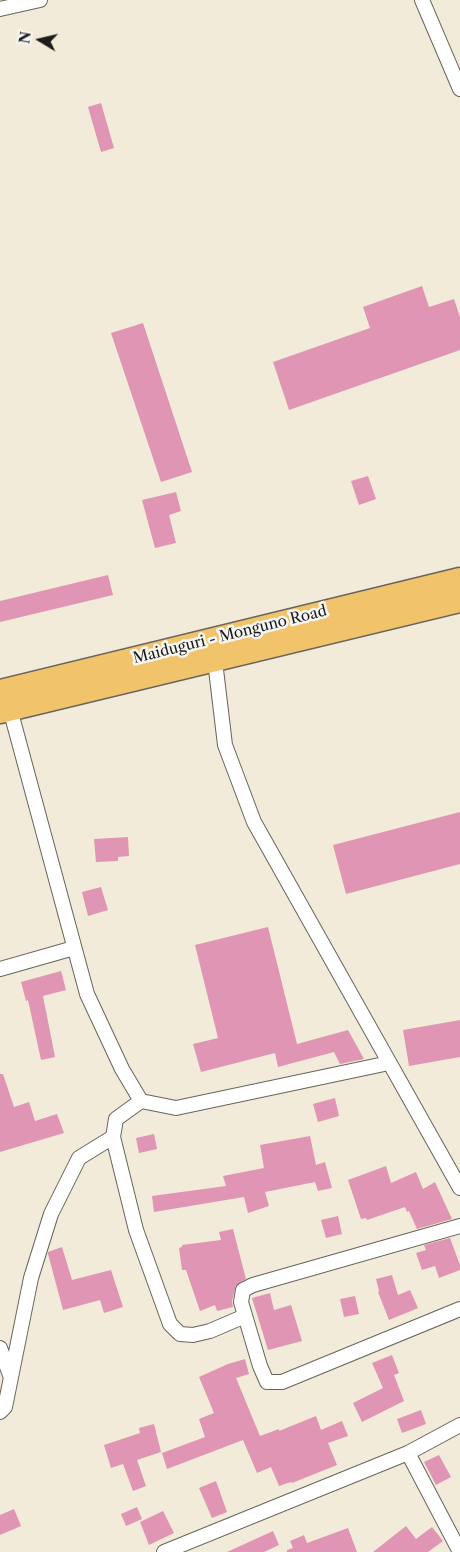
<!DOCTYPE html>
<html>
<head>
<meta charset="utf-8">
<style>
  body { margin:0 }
  #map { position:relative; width:460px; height:1552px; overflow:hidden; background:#f2ebd9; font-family:"Libre Caslon Text",serif }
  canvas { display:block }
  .north { position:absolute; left:15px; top:15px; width:50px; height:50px; -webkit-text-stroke:4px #f6f6f2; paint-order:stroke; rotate:279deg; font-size:14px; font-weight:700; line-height:20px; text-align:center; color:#1c1c1c }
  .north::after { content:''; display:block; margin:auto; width:18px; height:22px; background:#1c1c1c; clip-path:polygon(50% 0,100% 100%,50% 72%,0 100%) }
</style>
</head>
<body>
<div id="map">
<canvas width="460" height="1552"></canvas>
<div class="north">N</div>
</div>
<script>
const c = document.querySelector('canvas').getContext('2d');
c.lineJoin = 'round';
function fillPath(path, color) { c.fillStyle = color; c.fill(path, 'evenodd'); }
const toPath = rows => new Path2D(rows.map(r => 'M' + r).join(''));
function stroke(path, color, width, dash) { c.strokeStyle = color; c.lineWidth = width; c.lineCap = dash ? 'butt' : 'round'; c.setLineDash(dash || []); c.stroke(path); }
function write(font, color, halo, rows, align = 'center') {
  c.font = font + ' "Libre Caslon Text",serif'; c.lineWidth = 5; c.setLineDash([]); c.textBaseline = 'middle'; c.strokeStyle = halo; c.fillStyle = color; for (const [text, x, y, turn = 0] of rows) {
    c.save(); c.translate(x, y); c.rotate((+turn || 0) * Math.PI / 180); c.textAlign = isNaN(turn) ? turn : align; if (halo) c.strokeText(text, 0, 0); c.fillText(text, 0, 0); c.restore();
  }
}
fillPath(toPath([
  [101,103,114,148,101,152,88,107],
  [422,286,429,307,454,299,460,317,460,350,289,410,273,362,370,328,363,307],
  [143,323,192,472,161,482,111,333],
  [368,476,376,499,359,505,351,481],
  [176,492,181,511,169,515,176,543,155,548,142,500],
  [108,575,113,595,0,622,0,601],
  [460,812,460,864,346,894,333,845],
  [128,837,129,856,118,857,118,861,96,862,94,839],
  [101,887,108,910,88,916,82,892],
  [268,927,297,1044,348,1030,364,1059,340,1064,334,1052,278,1067,275,1053,201,1072,193,1044,218,1038,195,945],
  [61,971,66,990,43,996,55,1057,41,1060,28,1000,26,1001,21,982],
  [460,1020,460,1057,409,1066,403,1030],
  [0,1074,3,1074,14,1107,29,1102,35,1121,57,1114,64,1133,0,1152],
  [335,1098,339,1116,318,1122,313,1104],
  [154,1134,157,1149,139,1153,136,1138],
  [310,1136,316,1165,325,1162,332,1188,318,1191,315,1182,265,1192,269,1206,248,1213,244,1197,154,1212,152,1196,226,1186,223,1176,264,1168,260,1145],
  [386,1166,391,1183,416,1172,423,1189,435,1182,452,1219,417,1229,409,1211,407,1212,405,1207,367,1220,366,1218,361,1219,348,1180],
  [338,1216,342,1234,326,1238,321,1220],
  [233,1229,246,1279,236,1285,232,1301,233,1307,217,1311,215,1305,200,1311,186,1270,182,1270,179,1248,182,1247,182,1245,221,1240,219,1232],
  [450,1238,460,1265,460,1270,439,1278,435,1266,422,1270,416,1253,426,1250,424,1245],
  [62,1247,72,1280,111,1270,123,1307,104,1313,100,1300,63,1310,48,1254,48,1252],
  [392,1275,398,1295,410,1290,418,1308,389,1320,378,1292,379,1291,376,1279],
  [270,1293,274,1310,291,1305,302,1341,268,1350,252,1298],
  [355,1296,359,1314,344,1317,340,1299],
  [392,1355,399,1373,394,1375,404,1401,362,1422,353,1403,383,1388,372,1363],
  [245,1359,249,1374,236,1378,260,1436,279,1429,279,1431,316,1416,321,1430,342,1421,348,1436,328,1443,337,1465,292,1483,291,1482,279,1486,271,1467,257,1473,243,1440,167,1469,162,1453,205,1437,199,1419,214,1413,199,1377,228,1364],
  [421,1410,426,1424,402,1433,397,1419],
  [154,1424,161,1452,137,1460,146,1486,133,1491,123,1464,111,1468,104,1445,140,1433,139,1428],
  [439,1455,451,1477,436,1485,424,1462],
  [216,1481,227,1512,212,1518,199,1488],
  [137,1507,142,1519,126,1526,121,1514],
  [14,1509,21,1526,0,1535,0,1515],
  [163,1511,174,1533,149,1545,140,1522],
  [406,1526,416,1539,432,1527,443,1541,428,1552,373,1552],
  [348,1528,357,1552,287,1552,287,1550,293,1548,290,1541,304,1535,307,1543],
  [273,1531,279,1545,264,1552,227,1552]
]), '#e095b4');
const minor = toPath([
  [422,0,460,89],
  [0,9,40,0],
  [215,661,225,745,254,822,460,1188],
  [10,709,87,994,122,1069,141,1101],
  [0,969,74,948],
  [460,1226,253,1285,243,1290,241,1302,260,1366,267,1382,282,1382,460,1309],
  [245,1316,210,1331,193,1335,180,1334,170,1324,136,1230,113,1137,116,1119,141,1101,176,1108,389,1063],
  [0,1348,10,1375],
  [0,1412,5,1407,31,1278,51,1214,79,1158,113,1137],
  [408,1453,460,1552],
  [164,1552,408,1453,460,1425]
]);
const primary = toPath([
  [0,691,460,579],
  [0,712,460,601]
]);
stroke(minor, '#67645e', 16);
stroke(primary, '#67645e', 25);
stroke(minor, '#fff', 14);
stroke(primary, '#f1c36a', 22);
write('15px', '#1c1c1c', '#f6f6f2', [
  ["Maiduguri - Monguno Road",230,635,-14]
]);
</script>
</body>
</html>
